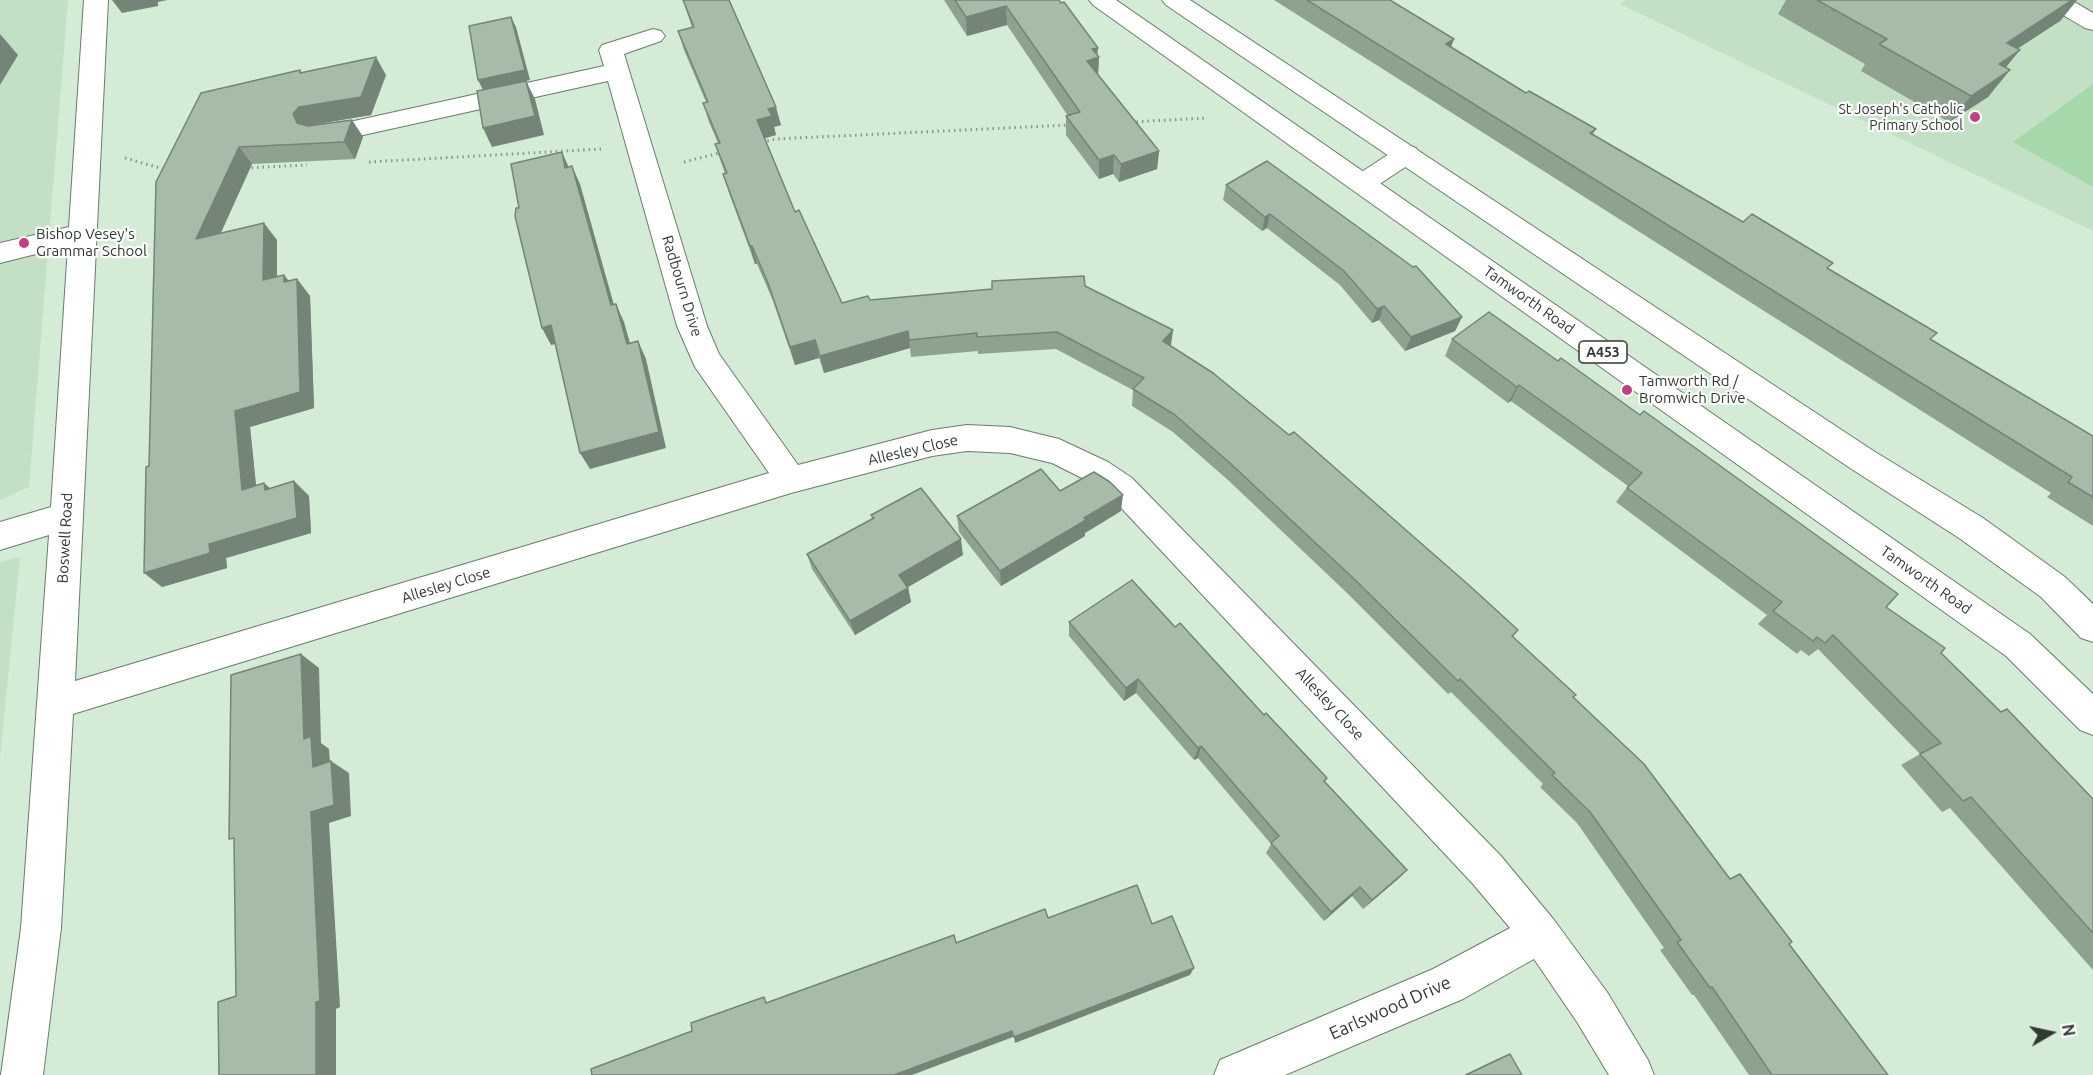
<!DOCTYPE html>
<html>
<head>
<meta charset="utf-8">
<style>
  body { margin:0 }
  #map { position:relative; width:2093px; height:1075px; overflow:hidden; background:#d4ebd6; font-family:Ubuntu,sans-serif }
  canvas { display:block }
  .north { position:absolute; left:2021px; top:1003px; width:60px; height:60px; -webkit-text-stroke:4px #fff; paint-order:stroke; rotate:81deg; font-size:16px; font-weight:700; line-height:24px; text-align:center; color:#303931 }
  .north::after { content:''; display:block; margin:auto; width:21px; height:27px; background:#303931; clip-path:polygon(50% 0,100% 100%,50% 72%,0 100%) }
</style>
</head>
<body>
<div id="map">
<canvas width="2093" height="1075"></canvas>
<div class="north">N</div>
</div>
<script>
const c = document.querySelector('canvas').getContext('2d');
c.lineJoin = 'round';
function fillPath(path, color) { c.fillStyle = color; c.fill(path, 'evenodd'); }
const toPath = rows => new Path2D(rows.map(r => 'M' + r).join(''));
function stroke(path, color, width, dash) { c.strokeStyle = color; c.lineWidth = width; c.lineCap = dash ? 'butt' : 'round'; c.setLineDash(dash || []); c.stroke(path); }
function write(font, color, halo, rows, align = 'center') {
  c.font = font + ' Ubuntu,sans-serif'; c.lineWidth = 4.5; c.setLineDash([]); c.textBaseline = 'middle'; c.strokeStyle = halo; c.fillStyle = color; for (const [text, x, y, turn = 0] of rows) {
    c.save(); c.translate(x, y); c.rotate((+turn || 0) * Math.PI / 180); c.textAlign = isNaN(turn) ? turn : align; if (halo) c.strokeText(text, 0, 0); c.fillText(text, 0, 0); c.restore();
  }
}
fillPath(toPath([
  [0,0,68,0,29,487,0,500],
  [1626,0,2093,0,2093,231,1620,4],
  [20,557,0,758,0,562]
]), '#c3e0c5');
fillPath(toPath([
  [2093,84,2093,187,2013,142]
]), '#a5d8aa');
const minor = toPath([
  [84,0,108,0,75,681,769,473,695,367,677,326,608,81,354,137,320,141,311,139,307,133,311,127,320,125,354,121,604,66,599,50,602,45,653,29,661,31,665,36,661,41,624,54,707,326,719,354,798,465,932,430,967,425,1010,427,1059,439,1108,462,1132,478,1501,856,1554,920,1607,992,1648,1060,1654,1075,1609,1075,1577,1022,1534,959,1463,999,1285,1075,1214,1075,1220,1060,1433,969,1510,928,1473,884,1110,496,1086,480,1052,463,1010,453,967,451,932,456,791,493,73,714,61,928,43,1075,1,1075,21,928,49,535,0,550,0,522,51,507,68,246,0,263,0,243,69,227,84,0],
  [2042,0,2071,0,2093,13,2093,30,2085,28,2046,5,2042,0],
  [1407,145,1416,148,1420,154,1416,160,1372,189,1363,192,1354,189,1350,183,1354,177,1398,148,1407,145]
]);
const major = toPath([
  [1089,0,1116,0,2030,634,2093,694,2093,735,2080,730,2006,656,1093,5,1089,0],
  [1162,0,1190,0,1872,450,1983,518,2065,577,2093,604,2093,642,2081,638,2041,597,1959,538,1850,468,1166,5,1162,0]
]);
stroke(minor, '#687c6a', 2);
stroke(major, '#687c6a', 2);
stroke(toPath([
  [1131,122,1207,118],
  [762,142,776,139,1069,125],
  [125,158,167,170],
  [369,162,601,149],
  [684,162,723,152],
  [246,168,307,165]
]), '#889889', 3, [1.5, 4]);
fillPath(minor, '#fff');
fillPath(major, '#fff');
fillPath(toPath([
  [683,0,781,125,774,127,776,135,765,138,795,212,842,303,870,300,1085,286,1173,330,1171,346,1518,630,1513,637,1573,697,1730,879,1789,944,1888,1075,1749,1075,1694,995,1692,995,1660,950,1664,948,1577,823,1540,787,1543,784,1451,692,1448,694,1346,592,1228,480,1173,432,1132,406,1133,390,1056,349,978,354,978,351,911,357,910,348,824,373,819,358,795,365,773,301,757,264,755,264,729,193,723,174,725,174,715,144,718,143,709,122,703,103,706,102,684,50,678,31,692,28],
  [944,0,1059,0,1099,57,1098,75,1159,151,1157,169,1119,182,1113,174,1099,179,1066,135,1066,116,1068,116,1007,25,967,36],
  [1274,0,1390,0,1451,47,1526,93,1596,129,1593,135,1743,222,1828,268,1930,339,2093,436,2093,526,2047,497,2051,493],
  [1786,0,2077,0,2060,21,2017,48,1988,97,1949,122,1861,71,1865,64,1778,14],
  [300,70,302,73,386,75,371,115,310,125,352,120,363,137,355,159,252,164,221,233,277,240,277,277,289,281,297,279,310,296,314,408,250,427,256,486,264,483,270,488,294,481,309,496,311,533,226,558,227,568,162,587,156,182],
  [1226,185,1462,317,1455,331,1405,351,1379,320,1372,323,1340,285,1267,228,1262,231,1223,200],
  [1452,339,1886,607,1941,653,2001,712,2093,799,2093,970,1950,808,1942,812,1901,765,1920,754,1818,649,1809,656,1801,650,1797,654,1758,624,1767,615,1616,502,1628,486,1511,401,1508,403,1445,356],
  [1060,491,1121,511,1085,533,1085,536,1001,586,959,532,957,516],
  [871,515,963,555,908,587,911,602,855,635,812,569,807,554,872,519],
  [1069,622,1175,627,1327,778,1325,782,1407,870,1398,879,1363,909,1352,896,1324,921,1266,853,1271,844,1198,758,1194,760,1136,693,1124,701,1069,636],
  [1510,1054,1522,1075,1464,1075,1497,1059]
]), '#8fa290');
fillPath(toPath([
  [112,0,167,0,158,2,158,6,122,13],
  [2072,0,2077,0,2060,21,1985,70,2007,43],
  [1006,6,1007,25,967,36,966,17],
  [511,17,516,27,530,80,526,81,535,99,544,135,492,147,483,128,483,90,478,80],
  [0,34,18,55,0,85],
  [1454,39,1447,58,1446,44],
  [1098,48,1097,58,1099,57,1098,76,1087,61,1092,49],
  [2020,50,1998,77,1999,64],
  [376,57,386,75,371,115,311,125,305,132,297,123,293,114,299,107],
  [2010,70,1988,97,1949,122,1971,96],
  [776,107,781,125,774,127,776,135,762,139,757,120,768,109],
  [352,120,363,137,355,159,344,142],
  [239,147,252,164,210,256,196,239],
  [1159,151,1157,169,1119,182,1121,164],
  [562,152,570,170,565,168],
  [1114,155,1113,174,1099,179,1099,160],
  [572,166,580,184,619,323,611,305],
  [1270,214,1267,228,1262,231,1265,217],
  [264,223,277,240,277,297,263,280],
  [750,246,752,246,757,264,755,264],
  [284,275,297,291,297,279,310,296,314,408,250,427,258,504,242,490,235,411,284,282],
  [616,304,624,322,635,361,627,344],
  [1384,306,1379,320,1372,323,1377,309],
  [1462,317,1455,331,1405,351,1411,337],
  [551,325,560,343,551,345,542,328],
  [1173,330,1170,348,1163,341],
  [908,331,910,348,824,373,820,356],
  [815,340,819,358,795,365,790,347],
  [638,341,646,359,666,448,590,469,580,453],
  [1519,385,1511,401,1508,403,1517,387],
  [294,481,309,496,311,533,226,558,227,568,162,587,144,573,209,544],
  [264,483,280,498,265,490],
  [1123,495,1121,511,1085,533,1085,536,1001,586,1000,571],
  [961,539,963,555,903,590,899,575],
  [908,588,911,602,855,635,850,621],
  [301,654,319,668,321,743,329,749,331,778,313,767,304,739],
  [1138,679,1136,693,1124,701,1126,688],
  [1201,746,1198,758,1194,760,1198,748],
  [331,761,349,773,351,816,329,823,340,1007,336,1009,336,1075,316,1075,311,812],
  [1407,870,1398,879,1363,909,1372,900],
  [1360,887,1352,896,1324,921,1331,912],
  [1194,968,1190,975,1015,1043,1014,1037],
  [1012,1031,1013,1037,912,1075,894,1075]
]), '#748476');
const building = toPath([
  [683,0,729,0,776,107,768,109,772,116,757,120,795,212,799,210,842,303,868,296,870,300,992,289,992,281,1084,276,1085,286,1173,330,1163,341,1213,373,1289,435,1294,432,1471,587,1518,630,1512,636,1576,695,1573,697,1644,764,1730,879,1740,874,1792,942,1789,944,1888,1075,1772,1075,1712,987,1710,988,1677,942,1681,940,1590,812,1552,775,1555,773,1460,679,1458,681,1352,577,1231,464,1175,415,1133,389,1144,378,1057,332,977,337,977,333,909,340,908,331,820,356,815,340,790,347,768,283,752,246,750,246,723,174,727,173,715,144,720,143,703,103,708,102,678,31,694,27,683,0],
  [955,0,1059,0,1061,3,1064,2,1098,48,1092,49,1099,57,1087,61,1159,151,1121,164,1114,155,1099,160,1066,116,1080,112,1006,6,966,17,955,0],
  [1307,0,1390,0,1454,39,1446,44,1526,93,1529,91,1596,129,1590,133,1743,222,1752,214,1833,263,1827,268,1937,333,1930,339,2093,436,2093,497,2068,482,2072,477,1307,0],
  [1817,0,2072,0,2007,43,2020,50,1999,64,2010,70,1971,96,1879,44,1887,39,1817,0],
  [511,17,525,70,478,80,469,26,511,17],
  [376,57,361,97,299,107,293,114,297,123,308,126,352,120,344,142,239,147,196,239,264,223,263,280,284,275,284,282,297,279,300,392,235,411,242,490,264,483,265,490,294,481,297,518,209,544,210,553,144,573,146,467,149,466,156,182,201,93,300,70,300,73,376,57],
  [526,81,535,116,483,128,477,91,526,81],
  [562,152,565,168,572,166,611,305,616,304,627,344,638,341,659,432,580,453,551,325,542,328,515,216,516,208,519,208,511,164,562,152],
  [1267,161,1413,267,1416,266,1462,317,1411,337,1384,306,1377,309,1344,271,1270,214,1265,217,1226,185,1267,161],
  [1489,312,1558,361,1561,358,1640,415,1644,411,1898,594,1886,607,1945,648,1941,653,2001,712,2007,709,2093,799,2093,933,1971,797,1963,801,1920,754,1941,743,1833,635,1825,643,1817,637,1813,641,1773,611,1782,602,1627,488,1642,473,1519,385,1517,387,1452,339,1489,312],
  [1041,469,1060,491,1094,472,1110,482,1123,495,1084,518,1086,520,1000,571,957,516,1041,469],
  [921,488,961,539,899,575,908,588,850,621,807,554,874,518,871,515,921,488],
  [1132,580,1175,627,1180,623,1264,715,1266,713,1327,778,1324,781,1407,870,1372,900,1360,887,1331,912,1271,843,1279,836,1201,746,1198,748,1138,679,1126,688,1069,622,1132,580],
  [301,654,304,739,311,736,313,767,331,761,334,805,311,812,320,1001,316,1002,316,1075,219,1075,218,1002,236,996,234,838,229,839,231,675,301,654],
  [1137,885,1152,924,1172,916,1194,968,1014,1037,1012,1031,894,1075,592,1075,591,1069,692,1031,691,1023,764,997,766,1003,954,935,956,943,1045,909,1048,918,1137,885],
  [1510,1054,1522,1075,1466,1075,1510,1054]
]);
fillPath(building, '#a6bca8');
stroke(building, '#748476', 1.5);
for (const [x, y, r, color] of [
  [1975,117,6,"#c33f85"],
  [24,243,6,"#c33f85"],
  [1627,390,6,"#c33f85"]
]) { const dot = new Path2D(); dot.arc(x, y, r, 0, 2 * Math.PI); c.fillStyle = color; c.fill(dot); stroke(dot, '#fff', 2); }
write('14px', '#303931', '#fff', [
  ["St Joseph's Catholic",1963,109],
  ["Primary School",1963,125]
], 'right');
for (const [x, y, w] of [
  [1603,352,48]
]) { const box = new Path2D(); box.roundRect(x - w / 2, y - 11, w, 22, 4.5); c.fillStyle = '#fff'; c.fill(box); stroke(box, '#303931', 1.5); }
write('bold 14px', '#303931', null, [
  ["A453",1603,352]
]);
write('15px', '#303931', '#fff', [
  ["Bishop Vesey's",36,234],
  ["Grammar School",36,251],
  ["Tamworth Rd /",1639,381],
  ["Bromwich Drive",1639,398]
], 'left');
write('15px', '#303931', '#fff', [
  ["Radbourn Drive",682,286,73],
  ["Tamworth Road",1529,300,35],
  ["Allesley Close",913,450,-13],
  ["Boswell Road",65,538,-87],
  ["Tamworth Road",1926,580,35],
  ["Allesley Close",446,585,-17],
  ["Allesley Close",1330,704,47]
]);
write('18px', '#303931', '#fff', [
  ["Earlswood Drive",1390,1008,-24]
]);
</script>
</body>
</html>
